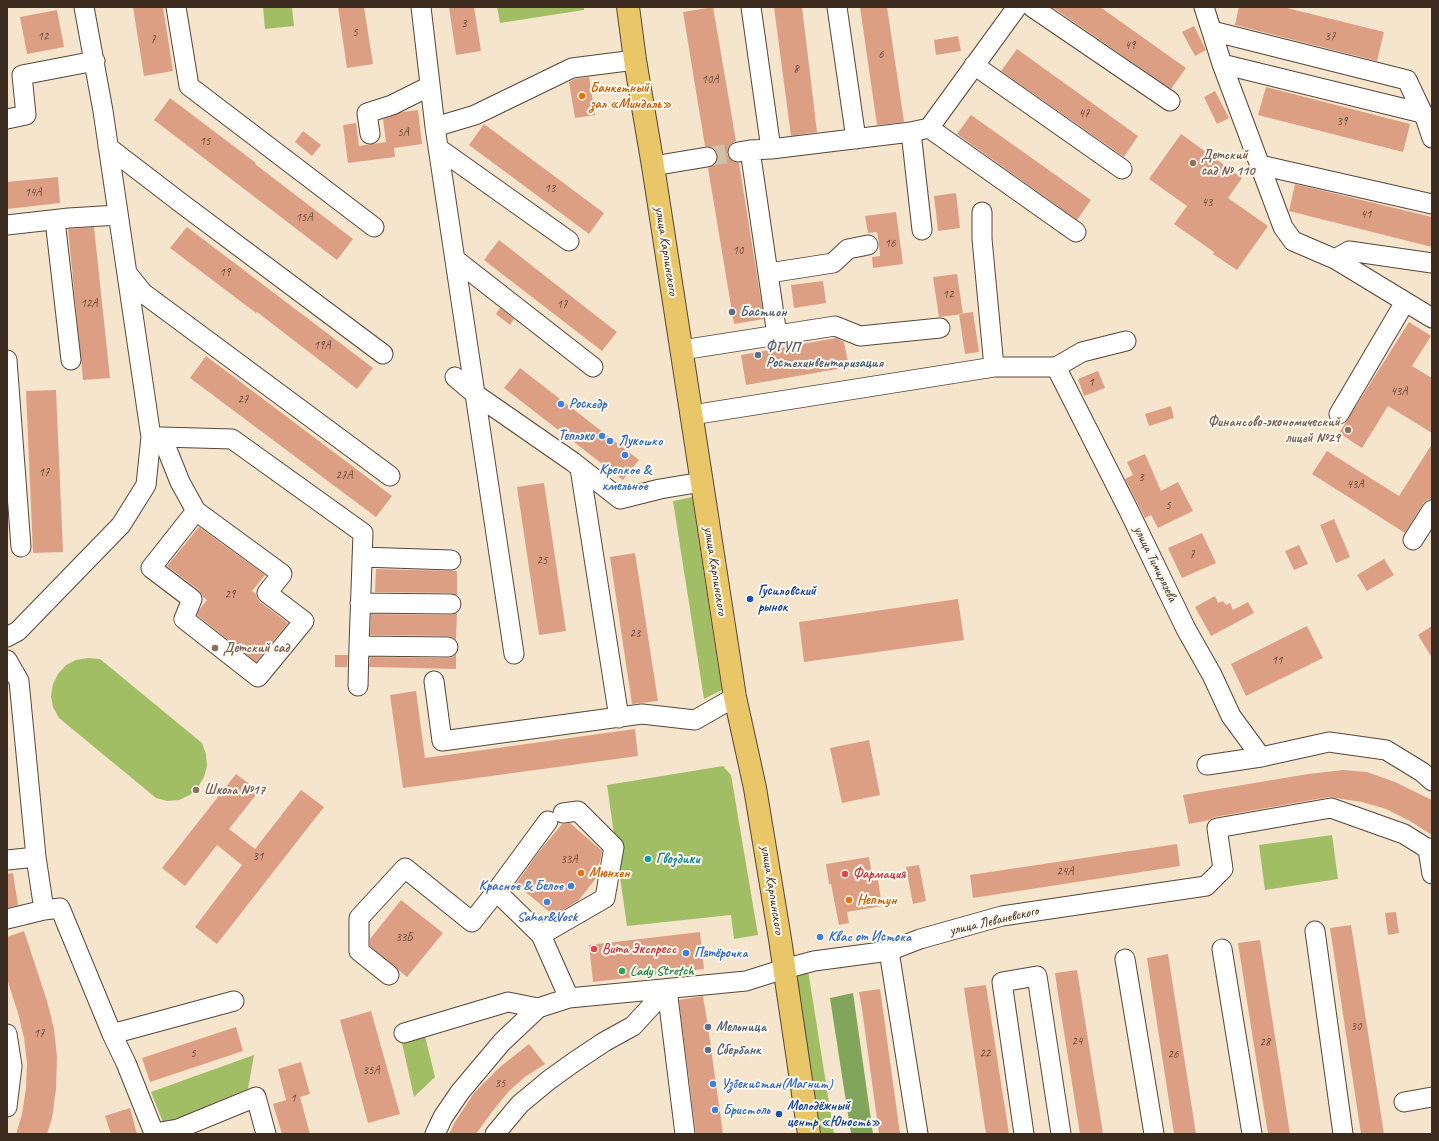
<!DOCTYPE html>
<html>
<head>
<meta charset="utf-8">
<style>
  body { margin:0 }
  #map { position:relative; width:1439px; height:1141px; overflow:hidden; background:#f5e5cd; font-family:Caveat,sans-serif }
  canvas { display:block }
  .frame { position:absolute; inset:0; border:8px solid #3b2a1e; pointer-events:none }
</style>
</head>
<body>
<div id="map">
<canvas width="1439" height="1141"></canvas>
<div class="frame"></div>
</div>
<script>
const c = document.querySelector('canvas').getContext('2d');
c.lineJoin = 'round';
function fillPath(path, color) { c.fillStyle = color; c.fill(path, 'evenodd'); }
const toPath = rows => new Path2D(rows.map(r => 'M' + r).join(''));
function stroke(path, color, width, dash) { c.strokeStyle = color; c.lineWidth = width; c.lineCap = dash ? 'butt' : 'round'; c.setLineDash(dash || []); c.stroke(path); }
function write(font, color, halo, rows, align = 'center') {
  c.font = font + ' Caveat,sans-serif'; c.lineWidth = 4; c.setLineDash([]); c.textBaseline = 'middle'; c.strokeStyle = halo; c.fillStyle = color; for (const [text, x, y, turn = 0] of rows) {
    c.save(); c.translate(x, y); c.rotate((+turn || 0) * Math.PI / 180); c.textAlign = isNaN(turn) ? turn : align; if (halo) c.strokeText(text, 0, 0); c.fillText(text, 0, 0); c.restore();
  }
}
fillPath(toPath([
  [263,7,292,7,294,26,265,29],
  [497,7,584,7,584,10,500,23],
  [692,497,722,690,704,699,673,501],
  [88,658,100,659,202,743,206,754,207,766,204,777,198,787,190,795,179,800,167,801,156,798,59,718,53,707,51,696,53,684,58,674,66,665,76,660],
  [723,766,731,775,758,935,734,939,731,915,627,926,607,785],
  [1332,835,1338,879,1265,890,1259,845],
  [808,970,834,1134,819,1134,794,974],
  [425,1036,435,1077,414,1097,402,1043],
  [254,1055,248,1089,211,1104,213,1111,164,1125,151,1092]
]), '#a2be65');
fillPath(toPath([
  [853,993,873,1134,851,1134,830,998]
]), '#81a55a');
fillPath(toPath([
  [133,7,163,7,173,71,144,76],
  [338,7,364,7,373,64,347,68],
  [449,7,474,7,481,51,456,55],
  [713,7,736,141,731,144,728,148,727,154,730,159,734,162,739,163,764,319,734,324,708,168,714,165,717,160,718,155,715,150,711,147,705,146,683,12],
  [774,7,802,7,817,132,791,136],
  [860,7,887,7,904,122,877,125],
  [1052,7,1100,7,1186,68,1171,89],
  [1239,7,1283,7,1384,32,1377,61,1235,25],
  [57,10,64,47,27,54,20,17],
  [1194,26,1206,50,1195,56,1182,32],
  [958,36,961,51,936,55,934,40],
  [1017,49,1138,136,1124,157,1001,71],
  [589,77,595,115,575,118,569,82,575,79],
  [1266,87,1410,124,1403,152,1258,115],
  [1215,91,1229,118,1217,124,1204,97],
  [170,98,256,163,255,164,353,239,337,260,154,120],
  [418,110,422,144,394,148,395,157,348,163,343,125,356,123,359,146,386,142,383,119,402,112],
  [971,115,1091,200,1077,220,957,134],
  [484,124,604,213,589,234,469,145],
  [303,131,321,145,312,156,295,142],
  [1181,134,1242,178,1228,198,1268,226,1237,270,1213,254,1214,252,1174,224,1187,206,1149,179],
  [58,177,60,203,7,209,7,182],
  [1295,184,1432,217,1432,247,1289,211],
  [956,193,960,228,938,231,934,196],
  [896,212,903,264,873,268,872,257,880,256,879,243,877,232,868,233,865,216],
  [94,227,110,378,83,380,68,229],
  [187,227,373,368,357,389,257,312,256,313,170,248],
  [499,240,617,332,602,351,484,260],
  [957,274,963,314,939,317,933,277],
  [823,281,826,303,794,308,791,285],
  [500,308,514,319,510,325,496,314],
  [973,312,979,352,965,354,959,314],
  [1409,322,1431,336,1412,366,1432,378,1432,433,1388,406,1362,448,1339,433],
  [836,338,844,342,849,367,746,385,741,355],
  [206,356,392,496,376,517,190,378],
  [520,368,639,460,623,480,504,388],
  [1098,371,1105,388,1084,396,1078,379],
  [56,390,63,552,33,553,26,391],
  [1171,406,1174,418,1149,426,1145,414],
  [1432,444,1432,499,1427,500,1423,504,1405,533,1312,474,1327,451,1399,496],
  [1145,454,1161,491,1178,482,1193,511,1158,528,1151,515,1145,518,1125,479,1133,475,1127,462],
  [544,483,566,631,539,635,517,487],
  [1334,519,1350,557,1336,563,1320,525],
  [199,527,265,575,252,591,256,594,257,598,260,602,288,623,256,662,197,615,199,610,207,600,203,597,199,590,167,566],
  [1202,533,1216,563,1182,578,1168,548],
  [1299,545,1308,564,1294,570,1285,551],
  [635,553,658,701,632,704,610,557],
  [1384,559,1394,575,1367,591,1357,575],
  [376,569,457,571,457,595,451,593,375,592],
  [1215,596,1218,603,1223,601,1226,605,1230,603,1233,610,1248,602,1254,613,1211,636,1195,607],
  [958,599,964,640,804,662,799,622],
  [457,613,456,640,453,637,448,636,370,635,371,614,451,615],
  [1307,626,1323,658,1246,696,1231,664],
  [1432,626,1432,658,1418,635],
  [456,654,456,669,369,667,370,657,448,658,453,657],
  [335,655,348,655,347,667,335,667],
  [416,691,425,758,635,729,638,756,403,788,390,695],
  [869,740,880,795,842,803,830,748],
  [1343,770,1367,772,1395,782,1432,800,1432,835,1410,821,1386,809,1362,802,1329,797,1215,817,1209,820,1189,824,1183,795,1308,774],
  [236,774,259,791,229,829,255,849,301,790,324,807,217,944,195,927,242,865,217,845,185,886,162,868],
  [570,823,602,851,597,877,578,901,556,914,552,914,516,884,538,853,562,824],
  [1177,844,1180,866,973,898,970,875],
  [869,857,873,881,878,880,882,906,847,912,849,923,839,925,831,884,829,884,826,864],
  [919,865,926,901,913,904,906,867],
  [13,873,18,905,7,908,7,874],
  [401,900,443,933,407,977,370,946,370,939],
  [1396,912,1399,933,1388,935,1385,913],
  [1351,925,1384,1134,1361,1134,1352,1074,1330,928],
  [24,931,47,1001,54,1029,57,1057,56,1089,52,1118,47,1134,16,1134,22,1114,26,1088,27,1063,24,1038,18,1013,7,979,7,937],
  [700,932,704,969,593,982,589,945],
  [1260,940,1290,1134,1268,1134,1251,1027,1238,943],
  [1168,954,1196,1134,1174,1134,1147,958],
  [1077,970,1103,1134,1080,1134,1058,994,1055,973],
  [986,985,999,1070,1009,1134,986,1134,964,988],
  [880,989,883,1010,900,1134,879,1134,862,1009,859,992],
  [703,996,707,1020,723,1134,696,1134,679,1000],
  [371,1011,400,1114,368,1123,340,1020],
  [236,1027,243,1051,150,1082,142,1058],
  [529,1044,545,1064,525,1077,509,1091,491,1113,476,1134,449,1134,455,1122,474,1093,500,1067],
  [301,1062,310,1094,300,1097,310,1134,282,1134,273,1104,286,1100,278,1069],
  [130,1108,137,1134,111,1134,105,1116]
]), '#dd9f84');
stroke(toPath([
  [707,157,738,152]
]), '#d0c0aa', 19, [19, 10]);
const minor = toPath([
  [176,7,189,86,374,227],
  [421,7,435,127,475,115,572,68,635,60],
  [751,7,771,149],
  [837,7,856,139],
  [1032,7,1170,101],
  [1204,7,1222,64,1283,227,1293,241,1335,259,1349,251,1432,263],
  [1212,31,1407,80,1426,120,1432,138],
  [1222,64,1422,113],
  [974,65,1122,169],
  [7,119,26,115,22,75,95,61],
  [435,127,514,654],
  [929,128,1076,232],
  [911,132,922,230],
  [370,134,367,113,392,105,430,86],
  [108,147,181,203,383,354],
  [438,148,569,241],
  [750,150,777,335],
  [738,152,750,150,771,149,911,132,929,128,1017,7],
  [1260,165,1432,204],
  [653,166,707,157],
  [982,212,982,239,994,367],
  [55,220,71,360],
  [7,225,69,218,118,215],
  [1335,259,1432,318],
  [456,260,593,367],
  [127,273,143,293,390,476],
  [769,273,833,263,848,249,868,245],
  [682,350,835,326,860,336,940,328],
  [7,360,21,547],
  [1056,367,1128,509,1186,629,1212,675,1231,716,1261,757],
  [455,377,475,394,573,462,620,499,660,489,702,482],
  [1339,414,1405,302],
  [692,415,994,367,1056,367,1082,352,1126,341],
  [151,437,162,437,180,482,196,511,151,568,192,599,184,619,258,677,304,621,267,593,282,574,196,511],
  [162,437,232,439,363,533,359,646,448,647],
  [580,468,619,718],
  [1413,540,1432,510],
  [362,557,451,560],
  [360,603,451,604],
  [7,637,18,631,121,525,146,485,151,437,103,111,84,7],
  [7,660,19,681,36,857,44,910],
  [434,681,442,741,642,714,695,720,735,697],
  [358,686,359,646],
  [1207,765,1261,757,1329,742,1386,750,1422,772,1432,781],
  [1428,849,1432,874],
  [7,860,36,857],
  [495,893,548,821],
  [7,919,44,910,60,908,112,1034,126,1063,154,1133,178,1129,256,1097,266,1134],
  [1315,931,1343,1134],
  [541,935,605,898,614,847,578,811,563,813],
  [1222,949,1252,1134],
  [889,951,918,1134],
  [1125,959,1154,1134],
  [389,975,359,951,359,918,405,868,472,922,495,893,504,899,541,935,569,998],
  [667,989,685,1134],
  [404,1033,508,1002,538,1008],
  [7,1034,12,1066,7,1107],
  [112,1034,234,1001],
  [1404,1102,1432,1097],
  [435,1134,443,1117,460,1092,502,1042,538,1008,569,998,746,981,784,969,814,961,889,951,920,939,1002,916,1206,886,1223,869,1217,828,1331,808,1404,834,1428,849,1432,848],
  [495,1134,520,1104,549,1080,574,1062,604,1042,633,1026,667,989],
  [1024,1134,1002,982,1037,976,1061,1134]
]);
const major = toPath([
  [628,7,635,60,653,166,735,697,755,788,780,939,809,1134]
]);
stroke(minor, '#574638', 21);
stroke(major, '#574638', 24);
stroke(minor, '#fff', 19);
stroke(major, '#e9c769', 22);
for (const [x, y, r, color] of [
  [582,96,4,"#e8710a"],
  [1193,163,4,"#8d6e63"],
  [732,312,4,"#5c6f8a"],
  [758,355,4,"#5c6f8a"],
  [561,404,4,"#3f7fe0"],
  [1348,430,4,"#8d6e63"],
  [602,436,4,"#3f7fe0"],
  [610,441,4,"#3f7fe0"],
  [625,455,4,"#3f7fe0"],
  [750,599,4,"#1a4fb4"],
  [215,648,4,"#8d6e63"],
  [196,790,4,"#8d6e63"],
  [648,859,4,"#0f9aa8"],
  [581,873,4,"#e8710a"],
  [845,874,4,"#e0444e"],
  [571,886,4,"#3f7fe0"],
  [849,900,4,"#e8710a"],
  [547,902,4,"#3f7fe0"],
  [820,937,4,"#3f7fe0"],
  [594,949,4,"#e0444e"],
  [686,953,4,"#3f7fe0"],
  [622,971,4,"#2e9e5b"],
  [708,1027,4,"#5c6f8a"],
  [708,1050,4,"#5c6f8a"],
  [713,1084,4,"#3f7fe0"],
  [715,1110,4,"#3f7fe0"],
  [779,1114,4,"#1a4fb4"]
]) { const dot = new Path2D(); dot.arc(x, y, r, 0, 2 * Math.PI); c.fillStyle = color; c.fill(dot); stroke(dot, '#fbf7ec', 1.5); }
write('12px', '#644738', null, [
  ["3",464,24],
  ["5",355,33],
  ["12",43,37],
  ["37",1330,37],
  ["7",153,40],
  ["49",1130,46],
  ["6",881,55],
  ["8",796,70],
  ["10А",710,80],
  ["47",1084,114],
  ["39",1342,122],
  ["5А",403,133],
  ["15",205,142],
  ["13",550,189],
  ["14А",33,193],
  ["43",1207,203],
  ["41",1366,215],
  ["15А",304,218],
  ["16",890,244],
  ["10",738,251],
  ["19",225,273],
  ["12",948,295],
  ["12А",89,304],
  ["17",562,305],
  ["19А",322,346],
  ["1",1091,383],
  ["43А",1399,392],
  ["27",243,400],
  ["17",44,473],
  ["27А",344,476],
  ["3",1141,478],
  ["43А",1355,485],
  ["5",1168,506],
  ["7",1192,555],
  ["25",542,561],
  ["29",230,595],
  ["23",635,634],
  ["11",1277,661],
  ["31",258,857],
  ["33А",569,860],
  ["24А",1065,872],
  ["33Б",404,938],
  ["30",1356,1027],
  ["17",39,1034],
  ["24",1077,1042],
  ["28",1265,1043],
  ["5",193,1054],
  ["22",985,1054],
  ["26",1173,1055],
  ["35А",371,1071],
  ["35",500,1084],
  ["1",293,1099]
]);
write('bold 14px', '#c56008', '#fbf7ec', [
  ["Банкетный",590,88],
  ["зал «Миндаль»",590,104],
  ["Мюнхен",589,873],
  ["Нептун",857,900]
], 'left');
write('bold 14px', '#785e54', '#fbf7ec', [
  ["Детский",1201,155],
  ["сад № 110",1201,171],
  ["Финансово-экономический",1340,422,"right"],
  ["лицей №29",1340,438,"right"],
  ["Детский сад",223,648],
  ["Школа №17",204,790]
], 'left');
write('14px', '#3b2a1e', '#fbf7ec', [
  ["улица Карпинского",666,251,81],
  ["улица Тимирязева",1155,564,64],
  ["улица Карпинского",715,571,81],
  ["улица Карпинского",772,890,81],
  ["улица Леваневского",994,921,-13]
]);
write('bold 14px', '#4e5e75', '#fbf7ec', [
  ["Бастион",740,312],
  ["ФГУП",766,347],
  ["Ростехинвентаризация",766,363],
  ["Мельница",716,1027],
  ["Сбербанк",716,1050]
], 'left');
write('bold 14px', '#366cbe', '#fbf7ec', [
  ["Роскедр",569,404],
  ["Теплэко",594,436,"right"],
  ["Лукошко",618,441],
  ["Крепкое &",625,470,"center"],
  ["хмельное",625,486,"center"],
  ["Красное & Белое",563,886,"right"],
  ["Sahar&Vosk",547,917,"center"],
  ["Квас от Истока",828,937],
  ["Пятёрочка",694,953],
  ["Узбекистан(Магнит)",721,1084],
  ["Бристоль",723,1110]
], 'left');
write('bold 14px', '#164399', '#fbf7ec', [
  ["Гусиловский",758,591],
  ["рынок",758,607],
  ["Молодёжный",787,1106],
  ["центр «Юность»",787,1122]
], 'left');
write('bold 14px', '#0d838f', '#fbf7ec', [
  ["Гвоздики",656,859]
], 'left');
write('bold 14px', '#be3a42', '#fbf7ec', [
  ["Фармация",853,874],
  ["Вита Экспресс",602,949]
], 'left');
write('bold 14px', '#27864d', '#fbf7ec', [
  ["Lady Stretch",630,971]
], 'left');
</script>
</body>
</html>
